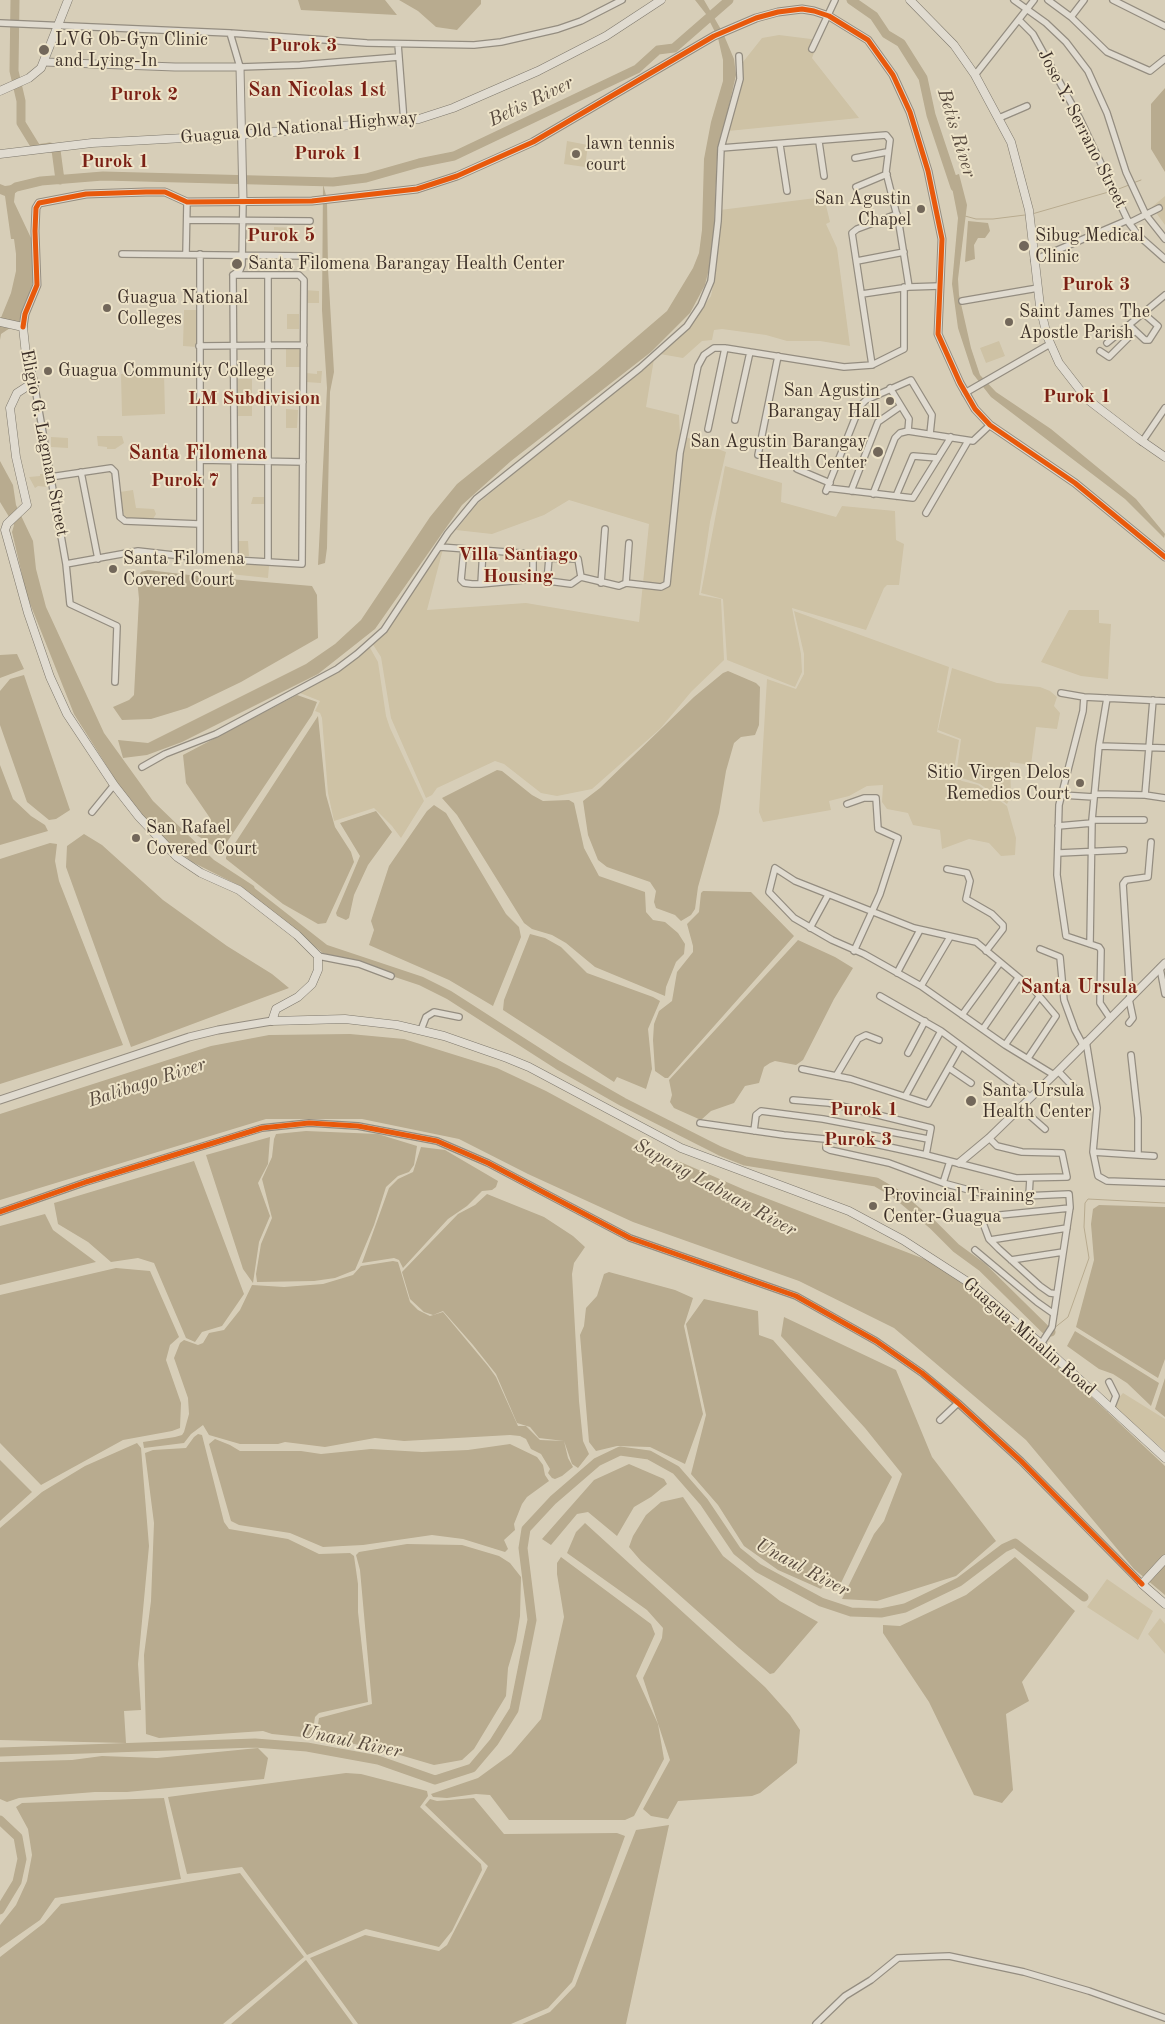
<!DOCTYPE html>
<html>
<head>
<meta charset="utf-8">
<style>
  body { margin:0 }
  canvas { display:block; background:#d7ceb8 }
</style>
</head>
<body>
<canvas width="1165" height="2024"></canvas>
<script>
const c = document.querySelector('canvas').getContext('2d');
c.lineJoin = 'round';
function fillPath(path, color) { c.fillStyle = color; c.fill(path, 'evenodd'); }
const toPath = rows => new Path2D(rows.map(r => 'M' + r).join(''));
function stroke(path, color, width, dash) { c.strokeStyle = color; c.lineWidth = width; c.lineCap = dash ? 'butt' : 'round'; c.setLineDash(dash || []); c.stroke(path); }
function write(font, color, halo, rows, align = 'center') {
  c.font = font + ' "Old Standard TT",serif'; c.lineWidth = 4; c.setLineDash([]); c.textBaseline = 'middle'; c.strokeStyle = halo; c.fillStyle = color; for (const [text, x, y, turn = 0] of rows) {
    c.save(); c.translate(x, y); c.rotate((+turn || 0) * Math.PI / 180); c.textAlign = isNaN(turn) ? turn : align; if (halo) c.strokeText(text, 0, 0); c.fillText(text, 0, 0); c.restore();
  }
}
fillPath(toPath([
  [779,35,819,40,812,58,859,118,728,131,743,79,743,62,762,38],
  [567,141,588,145,585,167,564,164],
  [1165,196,1165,225,1152,207],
  [824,197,830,222,826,224,837,248,850,346,820,341,787,341,766,335,722,329,714,330,712,340,702,341,683,358,660,354,688,328,711,296,714,281,720,210],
  [274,227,295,228,295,233,291,232,291,236,274,235],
  [304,290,319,291,319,303,304,303],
  [184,310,198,310,197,347,183,346],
  [287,314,299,314,299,329,287,329],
  [999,341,1005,356,986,363,980,348],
  [286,347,301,347,301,367,286,367],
  [654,359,646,407,679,415,680,435,726,452,710,522,699,595,721,599,724,660,691,692,660,729,592,789,557,796,541,793,504,764,495,761,437,788,432,795,426,798,391,718,381,657,372,643,401,610,439,550,443,549,427,610,526,603,639,622,649,524,569,500,544,515,492,534,456,530,477,504],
  [317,371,322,371,321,383,305,382,306,373,317,374],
  [164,373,165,414,122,416,121,374],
  [237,379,252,379,252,416,238,416],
  [286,409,298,410,297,428,286,428],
  [97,436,122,436,124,443,115,449,107,449,107,447,98,446],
  [51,437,68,438,68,448,51,447],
  [725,466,782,483,781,502,836,517,842,506,895,511,896,540,904,544,899,585,887,585,884,588,866,630,792,608,801,654,802,672,795,687,727,660,723,599,701,593],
  [40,474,44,474,47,487,38,486,35,488,29,477,40,476],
  [133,490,136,508,154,509,156,514,153,519,125,518,124,515,120,492],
  [253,497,265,497,265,504,251,504],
  [237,541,248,541,249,556,237,557],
  [231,562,269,566,268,578,230,574],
  [1069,610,1099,610,1099,623,1111,624,1108,679,1081,676,1041,662],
  [794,611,949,667,937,732,959,740,953,776,962,781,978,785,1007,806,1016,838,1015,855,1001,856,989,843,969,839,942,849,940,830,913,825,908,813,887,809,882,802,883,785,867,786,849,796,829,801,831,810,763,822,759,812,767,679,796,689,804,674,804,654],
  [369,646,378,662,386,716,390,728,424,801,401,838,392,826,374,808,334,821,328,793,322,718,320,713,315,711,320,701,300,693,344,668],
  [952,668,997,683,1040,687,1050,691,1057,697,1054,706,1060,713,1057,729,1036,727,1031,765,1010,762,1011,796,1007,804,980,784,956,776,961,739,938,730],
  [1123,1393,1165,1419,1165,1451,1112,1405],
  [1107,1579,1153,1611,1138,1640,1087,1607],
  [1160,1618,1165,1624,1165,1654,1148,1634]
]), '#cec2a5');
fillPath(toPath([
  [298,0,385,0,397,15,301,10],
  [399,0,481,0,481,4,457,30,436,27,418,11],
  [695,0,704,0,723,33,734,59,736,75,717,158,713,252,705,285,690,313,651,352,511,461,462,505,375,629,318,674,182,742,147,755,123,758,118,740,148,743,306,664,335,644,361,620,430,517,457,484,597,371,667,311,693,268,699,253,702,230,704,159,711,122,723,81,723,60,718,38,706,14],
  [1165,88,1165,172,1151,149,1151,104],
  [959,174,967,205,958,279,959,295,971,348,980,375,996,392,1051,429,1136,499,1165,534,1164,538,1125,499,991,397,973,374,958,328,952,284,958,218,950,177],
  [0,184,5,186,21,184,15,193,14,202,31,238,35,277,19,322,1,334,0,340,0,320,11,293,16,271,16,254,14,239,11,239,5,196,0,194],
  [323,184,327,199,328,269,334,372,330,392,327,548,325,563,318,565,327,388,322,310],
  [968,221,988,223,990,231,985,238,978,238,974,245,975,259,965,262],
  [0,461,13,485,16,505,33,541,36,569,46,607,104,733,153,801,214,860,254,886,257,897,242,887,192,862,172,846,132,806,74,714,27,596,12,532,14,525,0,502],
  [148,570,206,577,312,586,317,595,318,638,241,682,187,708,151,719,122,720,113,707,129,700,134,695,139,599,137,578,141,572],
  [17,654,24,669,0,678,0,655],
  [728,671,756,683,760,687,759,725,755,735,741,737,734,743,726,771,719,813,698,887,695,909,691,915,681,921,675,915,656,908,654,902,656,891,650,882,607,867,598,860,588,835,583,801,600,788,694,697,723,673],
  [24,675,70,810,56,819,49,820,27,802,0,725,0,691,10,679],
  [297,695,317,702,312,715,221,851,195,834,210,818,186,783,183,755],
  [318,716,326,795,335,827,351,852,354,862,326,923,318,924,283,904,226,859,226,857],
  [0,765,13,799,31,816,45,825,48,831,0,845],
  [497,770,502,771,532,795,543,801,569,800,574,803,584,848,599,876,645,892,646,912,653,920,665,922,678,933,685,944,684,954,676,962,666,987,665,996,595,967,566,943,552,935,532,929,524,923,457,815,442,798],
  [434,805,446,813,506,914,519,927,521,937,493,1006,449,980,369,945,374,930,371,921,389,866,427,811],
  [376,811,392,832,368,865,354,895,349,918,346,920,337,916,336,913,360,856,340,823],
  [84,834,102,845,163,900,227,946,272,974,289,988,131,1047,66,867,67,846],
  [50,843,57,844,55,861,59,881,123,1045,0,1084,0,859],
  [703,891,751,892,794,936,668,1078,665,1078,655,1071,653,1040,654,1024,659,1011,672,1001,677,972,693,952,693,946,687,924,699,912,701,893],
  [530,934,545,938,561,947,587,973,653,997,660,1001,648,1029,652,1069,646,1089,617,1077,614,1082,503,1010,504,1000],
  [798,940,835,957,853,968,834,999,803,1060,796,1065,775,1061,770,1063,764,1067,759,1083,745,1086,734,1103,711,1111,701,1120,674,1108,670,1102,672,1095,669,1080],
  [350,1034,404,1039,497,1068,546,1091,662,1154,745,1190,940,1265,1000,1311,1165,1466,1165,1595,1134,1569,1026,1440,894,1328,799,1281,633,1222,528,1174,459,1139,362,1119,266,1119,0,1200,0,1114,211,1046,269,1035],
  [306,1131,378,1134,417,1146,414,1165,409,1172,398,1176,386,1187,374,1225,355,1270,335,1278,314,1281,257,1282,256,1274,261,1244,272,1218,262,1179,272,1157,274,1139,276,1134],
  [270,1137,268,1164,258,1183,270,1216,259,1242,253,1283,243,1269,206,1155],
  [421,1147,445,1150,498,1181,496,1187,492,1190,482,1191,467,1206,448,1219,403,1268,399,1260,394,1258,362,1263,389,1188,398,1179,413,1172],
  [194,1161,244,1294,222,1326,202,1332,195,1342,186,1338,154,1263,138,1258,111,1262,88,1242,58,1224,54,1203],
  [487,1194,544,1217,573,1236,585,1247,574,1263,572,1274,579,1401,583,1441,589,1454,578,1468,572,1464,564,1441,568,1458,573,1467,562,1476,555,1479,552,1478,548,1473,550,1469,541,1454,531,1449,526,1439,520,1436,510,1435,404,1441,375,1438,325,1447,285,1442,278,1444,240,1444,209,1435,203,1425,191,1434,184,1443,144,1448,143,1442,175,1437,182,1435,184,1432,189,1414,188,1398,174,1358,180,1343,184,1340,198,1345,203,1343,209,1333,224,1330,240,1310,252,1285,284,1287,323,1284,353,1275,361,1266,393,1261,398,1262,410,1302,418,1310,430,1316,443,1312,488,1366,496,1377,518,1426,526,1426,540,1440,564,1441,539,1438,530,1427,517,1423,496,1374,473,1345,443,1311,433,1315,424,1312,410,1299,402,1272,458,1214,475,1205],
  [1099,1205,1165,1207,1165,1359,1158,1378,1076,1327,1094,1260,1091,1224,1093,1209],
  [45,1214,53,1230,96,1262,0,1285,0,1226],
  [116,1268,150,1271,179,1337,170,1345,166,1360,181,1403,180,1428,172,1431,123,1440,41,1485,0,1443,0,1295],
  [609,1272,675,1290,693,1298,684,1326,703,1414,685,1464,650,1447,617,1446,596,1451,589,1442,580,1335,584,1326,586,1308,597,1296,604,1274],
  [704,1299,758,1311,759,1335,773,1340,892,1477,841,1583,828,1577,821,1589,778,1570,744,1546,718,1505,691,1474,706,1415,686,1324],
  [784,1317,896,1370,932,1457,996,1541,956,1576,877,1601,842,1599,874,1534,884,1521,902,1474,865,1428,781,1336],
  [1075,1331,1159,1383,1151,1406,1127,1383,1113,1374,1099,1369,1067,1346],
  [1165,1378,1165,1417,1155,1409],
  [198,1434,202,1435,224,1522,229,1529,288,1539,319,1554,350,1553,354,1556,358,1584,358,1612,368,1702,319,1713,315,1717,312,1738,272,1734,263,1731,159,1738,146,1734,144,1655,151,1601,154,1523,145,1453,153,1450,186,1448,194,1437],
  [215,1439,230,1445,240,1451,301,1451,321,1454,371,1449,422,1452,468,1450,510,1444,537,1457,543,1465,545,1475,549,1481,527,1497,522,1504,514,1524,515,1530,504,1540,508,1549,505,1552,463,1539,432,1535,363,1545,323,1547,290,1533,239,1525,231,1521,209,1444],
  [137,1443,141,1448,149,1546,138,1664,141,1710,124,1711,126,1743,0,1740,0,1528,42,1492,85,1466],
  [0,1460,32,1492,0,1521],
  [629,1464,664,1479,667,1484,651,1497,634,1507,617,1536,588,1512,577,1514,551,1545,542,1539,594,1480],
  [683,1497,723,1556,780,1601,818,1622,774,1673,770,1674,739,1648,641,1561,629,1547,633,1536,646,1515,661,1502],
  [585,1523,765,1687,790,1715,800,1730,797,1763,760,1793,752,1796,678,1801,668,1819,651,1816,643,1809,670,1760,643,1678,662,1638,663,1628,647,1610,567,1553,576,1532],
  [407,1544,462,1545,499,1556,510,1563,521,1577,520,1616,516,1641,508,1668,506,1696,474,1749,462,1760,434,1765,376,1748,316,1737,319,1718,372,1704,360,1570,356,1555,359,1552],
  [561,1557,651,1624,655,1634,636,1676,658,1724,664,1759,634,1816,625,1820,509,1820,490,1795,476,1794,447,1798,433,1797,431,1794,478,1778,511,1754,541,1719,564,1617,557,1574,557,1563],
  [1015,1557,1075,1611,1022,1682,1029,1701,1006,1714,1013,1790,1002,1803,974,1795,929,1702,883,1633,883,1625,900,1626,966,1595],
  [258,1748,268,1758,264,1779,127,1792,95,1792,19,1798,7,1802,0,1799,0,1762,72,1760,102,1756,157,1758],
  [346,1773,361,1774,427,1791,428,1796,420,1807,481,1864,482,1870,452,1931,439,1947,366,1929,307,1955,242,1867,187,1874,168,1797],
  [164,1798,181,1879,55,1898,40,1920,0,1948,0,1925,16,1905,27,1881,32,1855,28,1829,16,1807,22,1803],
  [474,1798,504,1834,617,1833,625,1836,572,1982,548,2008,511,2024,358,2024,310,1958,365,1935,439,1951,447,1945,488,1866,425,1805,430,1799,437,1801],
  [669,1825,626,2024,522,2024,550,2012,575,1986,636,1830],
  [240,1873,304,1957,223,2024,0,2024,0,1957,44,1923,61,1904],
  [306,1960,353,2024,231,2024]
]), '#b8ab8f');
stroke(toPath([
  [1133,183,1141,180],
  [1116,190,1129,185],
  [1032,214,1112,191],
  [965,216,976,219,993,219,1025,215],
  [1053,1329,1068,1317,1089,1258,1084,1227,1085,1203,1088,1199,1165,1203]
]), '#b8ab8f', 1);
stroke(toPath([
  [15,0,14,71,21,101,21,123,37,149,50,147,56,150,60,180],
  [851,0,874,16,886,34,901,43,923,78,931,115,955,187],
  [10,191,16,187,41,181,103,176,333,182,366,178,419,163,454,156,637,69,658,50,674,48,729,0],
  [247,888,325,949,421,981,449,995,558,1065,623,1102,720,1151,745,1161,876,1182,895,1193,933,1225,956,1248,982,1267,1045,1329,1051,1332],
  [0,1752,255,1743,307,1747,378,1760,435,1780,472,1768,494,1742,514,1710,532,1620,523,1548,526,1529,553,1500,597,1462,620,1451,649,1455,676,1470,704,1502,737,1551,758,1568,821,1602,851,1612,881,1613,905,1608,959,1582,1004,1548,1015,1543,1084,1597],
  [0,1820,18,1837,22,1859,17,1882,0,1910]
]), '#b8ab8f', 9);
const minor = toPath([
  [1014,0,1046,23,1066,42,1088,71,1107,113,1126,172,1146,215,1165,239],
  [1048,0,1071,17,1107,52,1150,71,1165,59],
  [1113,0,1165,26],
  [1071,17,1084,0],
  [1020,21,1033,34,1080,119,1129,223,1139,236,1165,259],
  [0,23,230,33,367,43,474,45,501,42,558,29,581,21,622,0],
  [230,33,240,67,300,65,399,57],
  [398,44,404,122],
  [812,49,835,0],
  [975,75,1034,0],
  [999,118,1027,106],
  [819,142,824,176],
  [780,145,787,191],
  [721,148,886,135,890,140,886,172,899,224,909,287],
  [855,158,887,152],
  [856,187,887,174],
  [187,220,310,221],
  [1129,223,1159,208],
  [122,254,310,256],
  [186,254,187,202],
  [1034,260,1128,220],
  [857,261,904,252],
  [233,275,235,560],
  [233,275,240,270,242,265,243,200],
  [268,275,268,562],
  [862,294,909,287,940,286],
  [962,301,1038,288],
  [1129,325,1145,340,1149,340,1158,326,1143,313],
  [1107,343,1165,295],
  [199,346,304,345],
  [1100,351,1109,357,1134,332],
  [872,365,852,233,857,229,897,214],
  [34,382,66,564,70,604,117,626,115,682],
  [890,388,909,419,908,431],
  [965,393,1050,344],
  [735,420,750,352],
  [708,429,725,348],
  [1142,442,1165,408],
  [758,455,778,356],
  [200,460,303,462],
  [797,469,830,483],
  [81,472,98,559],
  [50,477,111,468,115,472,120,517,125,521,199,524],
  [828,488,913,498,951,437],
  [826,491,860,406,866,400,911,380,932,415,930,434],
  [851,491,878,422,901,406],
  [873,494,895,438,900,433,908,431,973,441,990,425],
  [896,496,913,456,938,458],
  [926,513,968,441],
  [440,547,533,554,549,558,578,559,581,577],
  [464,549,461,580,464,583,472,584,481,584,483,549],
  [533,554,533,579],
  [200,558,200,254],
  [66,564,138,551,200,558,302,564,304,280,299,275,233,275],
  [581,577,619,586,626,583,661,587,667,584,680,453,698,366,704,355,714,348,725,348,844,367,872,365,904,349,904,287],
  [547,581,549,558],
  [601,583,605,529],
  [626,583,629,543],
  [481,584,533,579,571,584,581,577],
  [1061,693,1084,697,1165,701],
  [1084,697,1083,711,1059,805,1057,875,1066,936,1099,947,1101,950,1100,1003,1110,1018],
  [1099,746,1165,748],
  [142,767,165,754,216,734,337,669,357,654,384,630,448,533,476,499,640,368,687,326,701,305,711,281,718,221,721,148,740,79,739,56],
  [1095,794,1145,795,1165,798],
  [1062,795,1094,797],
  [1145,795,1153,700],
  [847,804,864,798,876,798,878,829,898,838,880,894,854,951],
  [92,812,114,785],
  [1092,820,1144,820],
  [1058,826,1092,823],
  [1059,853,1124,850],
  [947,869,967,873,970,881,966,899,992,914,1003,925,1003,929,986,951],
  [810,928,828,895],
  [1090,944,1092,820,1099,746,1107,698],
  [1040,949,1060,957,1064,1000,1075,1030,1083,1045],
  [318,956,359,964,391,976],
  [1160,968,1165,994],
  [897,973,920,930],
  [921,986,950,937],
  [880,996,941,1031,1030,1097],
  [1130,997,1123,884,1126,880,1148,877,1151,842],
  [1129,999,1133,1018,1129,1023],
  [962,1015,1000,963],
  [983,1029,1018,978],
  [421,1030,426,1017,434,1012,459,1017],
  [1086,1041,1097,1108,1093,1152,1098,1176,1107,1181,1165,1183],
  [1005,1045,1039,997],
  [908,1053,925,1021],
  [1028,1058,1056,1016,1035,991,976,942,914,928,795,881,775,868,769,892,794,918,832,940,864,954,921,986,1005,1045,1054,1075],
  [949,1068,971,1083],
  [802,1069,851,1079,928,1104,961,1046],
  [1058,1071,1079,1093],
  [836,1076,858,1039,866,1035,879,1040],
  [906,1095,941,1031],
  [793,1100,829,1103,931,1128,926,1155,1016,1178,1067,1177,1062,1153,1022,1152,997,1146,989,1138],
  [1020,1107,1045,1129],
  [700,1123,784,1135,875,1144,926,1155],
  [754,1131,756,1115,761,1111,823,1119,928,1139],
  [827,1140,826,1148,830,1150,889,1163,943,1183,988,1195,1002,1197,1069,1194,1070,1207,1052,1327,1041,1344],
  [1093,1152,1138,1155,1138,1118,1131,1055],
  [1138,1155,1154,1156],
  [943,1183,950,1161],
  [1029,1195,1030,1179],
  [0,1212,86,1182,262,1128,309,1123,358,1126,437,1141,488,1163,630,1238,796,1296,876,1341,922,1373,958,1403,1021,1461,1142,1584],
  [990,1240,1067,1228],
  [975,1250,1037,1302,1054,1314],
  [1011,1260,1063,1252],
  [1057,1294,1050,1293,1040,1286,999,1249,989,1239,983,1223,990,1216,1070,1208],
  [1109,1382,1116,1396,1111,1409],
  [940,1420,958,1403],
  [816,2024,845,1996,871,1980,898,1958,949,1956,1024,1972,1089,1991,1165,2018]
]);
const tertiary = toPath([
  [44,62,175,67,240,67,243,200],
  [23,327,25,314,37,285,35,231,36,208,39,203,86,194,146,192,165,192,187,202,312,201,417,189,457,176,533,142,714,36,756,18,778,12,802,9,814,11,829,16,868,40,893,75,910,112,928,171,942,239,938,334,960,383,975,409,990,425,1075,483,1165,557],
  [0,1100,189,1037,218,1030,272,1021],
  [959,1163,989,1138,1058,1071,1165,963]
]);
const secondary = toPath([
  [910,0,954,45,975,75,1011,142,1029,210,1040,306,1047,336,1059,363,1087,399,1139,439,1165,457],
  [0,91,29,78,41,68,68,0],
  [0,154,92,143,240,135,419,119,453,108,538,71,606,36,661,0],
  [0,322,23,327,26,355,34,382,17,393,10,408,16,457,27,505,7,524,5,530,28,613,50,677,67,714,114,785,139,817,177,857,201,873,239,890,297,935,318,956,318,970,312,984,298,997,276,1009,272,1021,345,1019,397,1025,444,1036,507,1058,529,1067,681,1148,849,1211,903,1240,971,1284,1041,1344,1165,1458],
  [1165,1559,1142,1584,1165,1604]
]);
stroke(minor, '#948d80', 8);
stroke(tertiary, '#948d80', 9);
stroke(secondary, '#7e786c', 9);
stroke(minor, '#e0dbd0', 5.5);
stroke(tertiary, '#e0dbd0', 7);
stroke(secondary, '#e0dbd0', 8);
stroke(toPath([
  [23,327,25,314,37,285,35,231,36,208,39,203,86,194,146,192,165,192,187,202,312,201,417,189,457,176,533,142,714,36,756,18,778,12,802,9,814,11,829,16,868,40,893,75,910,112,928,171,942,239,938,334,960,383,975,409,990,425,1075,483,1165,557],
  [0,1212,86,1182,262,1128,309,1123,358,1126,437,1141,488,1163,630,1238,796,1296,876,1341,922,1373,958,1403,1021,1461,1142,1584]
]), '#e8590c', 5);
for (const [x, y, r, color] of [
  [44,50,6,"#72675a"],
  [576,154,5,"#72675a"],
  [921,209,5,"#72675a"],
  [1024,246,6,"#72675a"],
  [237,264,6,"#72675a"],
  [107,308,5,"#72675a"],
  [1009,322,5,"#72675a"],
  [48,371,5,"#72675a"],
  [890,401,5,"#72675a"],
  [878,452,6,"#72675a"],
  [113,569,5,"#72675a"],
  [1080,783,5,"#72675a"],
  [136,838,5,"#72675a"],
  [971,1101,6,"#72675a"],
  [873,1206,5,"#72675a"]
]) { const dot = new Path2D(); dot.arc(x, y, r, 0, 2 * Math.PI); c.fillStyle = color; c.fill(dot); stroke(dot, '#ede3c8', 2); }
write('18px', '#3c2f28', '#ede3c8', [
  ["LVG Ob-Gyn Clinic",55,40],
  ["and Lying-In",55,61],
  ["lawn tennis",586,144],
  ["court",586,165],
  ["San Agustin",911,199,"right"],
  ["Chapel",911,220,"right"],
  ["Sibug Medical",1035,236],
  ["Clinic",1035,257],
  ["Santa Filomena Barangay Health Center",248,264],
  ["Guagua National",117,298],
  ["Colleges",117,319],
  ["Saint James The",1019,312],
  ["Apostle Parish",1019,333],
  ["Guagua Community College",58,371],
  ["San Agustin",880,391,"right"],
  ["Barangay Hall",880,412,"right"],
  ["San Agustin Barangay",867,442,"right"],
  ["Health Center",867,463,"right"],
  ["Santa Filomena",123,559],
  ["Covered Court",123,580],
  ["Sitio Virgen Delos",1070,773,"right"],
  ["Remedios Court",1070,794,"right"],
  ["San Rafael",146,828],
  ["Covered Court",146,849],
  ["Santa Ursula",982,1091],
  ["Health Center",982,1112],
  ["Provincial Training",883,1196],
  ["Center-Guagua",883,1217]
], 'left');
write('18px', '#3c2f28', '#ede3c8', [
  ["Guagua Old National Highway",299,128,-5],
  ["Jose Y. Serrano Street",1082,129,63],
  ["Eligio G. Lagman Street",44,443,79],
  ["Guagua-Minalin Road",1029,1337,41]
]);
write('bold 19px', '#7a1f14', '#ede3c8', [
  ["Purok 3",303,46],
  ["Purok 2",144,95],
  ["Purok 1",328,154],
  ["Purok 1",115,162],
  ["Purok 5",281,236],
  ["Purok 3",1096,285],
  ["Purok 1",1077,397],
  ["LM Subdivision",254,399],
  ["Purok 7",185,481],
  ["Villa Santiago",518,555],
  ["Housing",518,577],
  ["Purok 1",864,1110],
  ["Purok 3",858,1140]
]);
write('italic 19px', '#584a3e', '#ede3c8', [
  ["Betis River",531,102,-26],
  ["Betis River",956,133,73],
  ["Balibago River",147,1083,-18],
  ["Sapang Labuan River",715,1188,29],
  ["Unaul River",802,1568,28],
  ["Unaul River",351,1742,12]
]);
write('bold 20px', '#7a1f14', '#ede3c8', [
  ["San Nicolas 1st",317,91],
  ["Santa Filomena",198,454],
  ["Santa Ursula",1079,988]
]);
</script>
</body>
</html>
